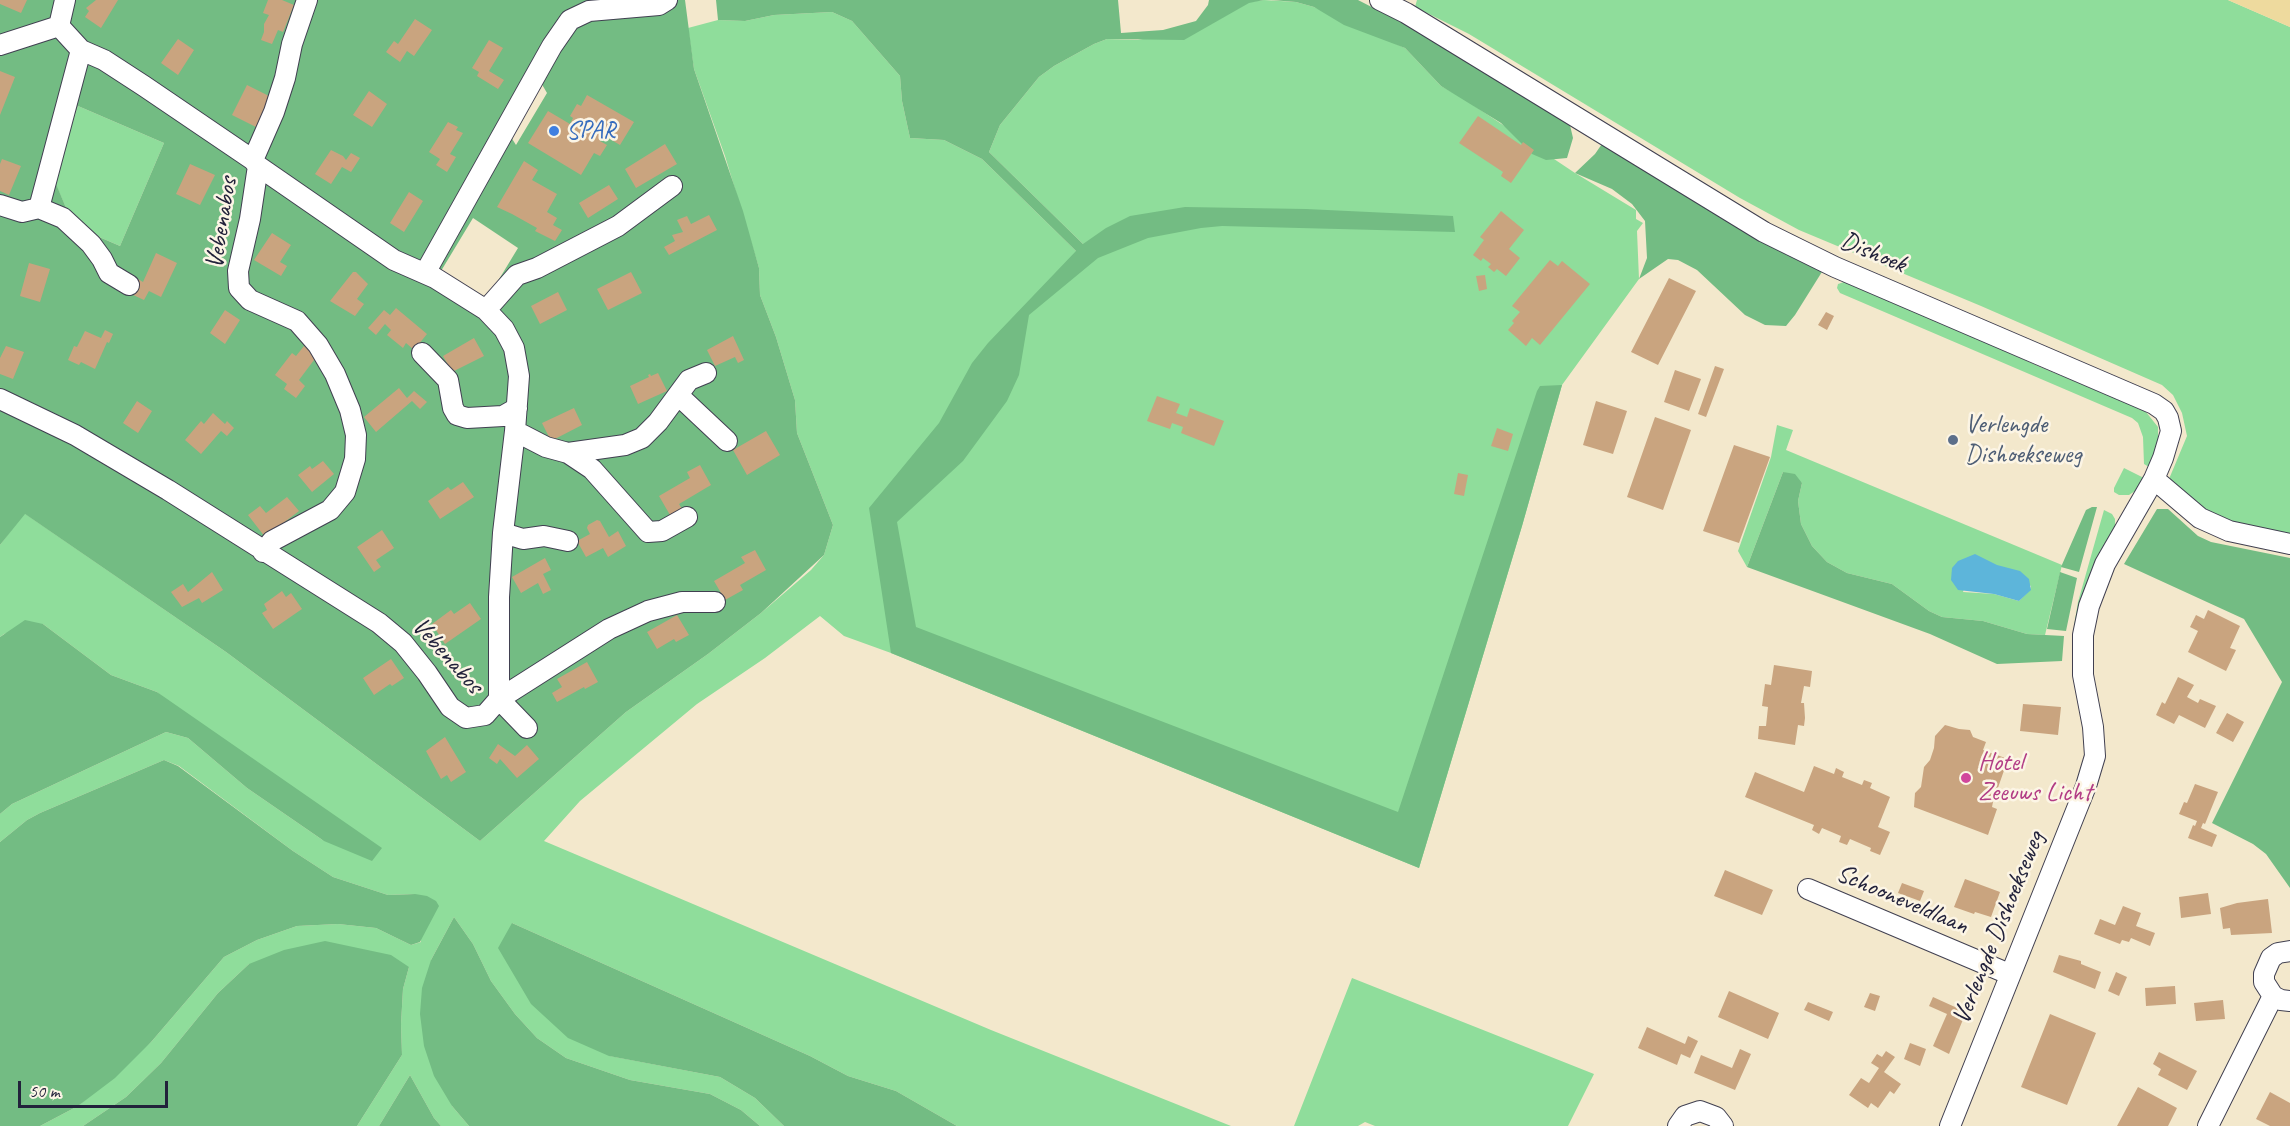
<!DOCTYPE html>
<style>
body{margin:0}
#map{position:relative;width:2290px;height:1126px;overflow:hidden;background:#f3e8cc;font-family:Caveat,sans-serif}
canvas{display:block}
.scale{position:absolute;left:18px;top:1081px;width:150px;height:27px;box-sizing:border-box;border:3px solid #22223b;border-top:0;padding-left:8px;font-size:18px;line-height:21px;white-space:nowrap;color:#22223b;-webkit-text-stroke:4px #fcf5e5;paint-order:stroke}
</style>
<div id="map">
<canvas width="2290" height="1126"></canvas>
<div class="scale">50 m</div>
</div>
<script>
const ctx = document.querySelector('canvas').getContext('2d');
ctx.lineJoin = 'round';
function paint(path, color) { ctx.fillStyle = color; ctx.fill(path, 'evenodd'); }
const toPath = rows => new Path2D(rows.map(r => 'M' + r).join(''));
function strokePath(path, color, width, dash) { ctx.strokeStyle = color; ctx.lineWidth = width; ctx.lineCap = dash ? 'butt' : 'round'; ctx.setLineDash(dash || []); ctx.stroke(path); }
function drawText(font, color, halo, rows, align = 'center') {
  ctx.font = font + ' Caveat,sans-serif'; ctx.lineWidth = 5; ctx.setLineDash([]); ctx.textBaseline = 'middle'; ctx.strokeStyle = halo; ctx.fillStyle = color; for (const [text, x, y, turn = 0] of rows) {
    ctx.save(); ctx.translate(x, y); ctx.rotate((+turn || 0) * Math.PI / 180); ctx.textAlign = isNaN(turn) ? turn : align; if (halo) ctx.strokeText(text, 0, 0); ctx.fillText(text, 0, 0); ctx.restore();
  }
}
paint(toPath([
 [1264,0,1296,2,1314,7,1405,48,1441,86,1461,97,1575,173,1636,210,1636,219,1643,223,1637,231,1639,279,1562,385,1522,526,1419,868,891,653,844,636,820,616,765,658,697,704,580,801,544,841,991,1030,1231,1126,957,1126,896,1091,848,1076,810,1056,512,923,610,1056,720,1077,755,1098,784,1126,760,1126,741,1110,710,1094,630,1080,566,1058,537,1038,515,1014,491,981,473,944,454,917,431,960,452,1106,469,1126,441,1126,434,1118,410,1075,379,1126,357,1126,402,1055,401,1024,403,989,409,967,249,964,218,993,161,1063,126,1097,83,1126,40,1126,78,1106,152,1041,224,957,257,940,297,926,338,924,376,928,411,945,421,942,415,894,388,895,333,877,293,851,179,766,164,760,40,813,27,820,0,842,0,814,12,804,166,732,188,738,247,788,324,841,157,692,111,675,43,624,4,634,0,637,0,545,24,513,226,652,480,841,626,712,708,654,761,613,811,570,824,555,833,525,797,433,795,400,776,337,760,295,759,268,725,156,694,69,688,28,718,20,745,21,774,15,832,12,852,21,900,76,902,101,910,138,944,140,982,159,1076,251,1083,244,989,152,1000,125,1039,77,1054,66,1094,44,1107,39,1138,40,1209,25,1249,2],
 [1417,0,2228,0,2290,27,2290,539,2267,534,2201,511,2169,479,2187,436,2182,413,2173,395,2162,385,1981,306,1799,230,1740,198,1469,34,1415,7],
 [78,106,164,143,120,246,90,233,69,215,54,180],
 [1844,282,1938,320,2038,366,2139,408,2146,412,2158,427,2158,446,2149,467,2144,464,2143,437,2138,423,2132,418,1840,293,1837,288,1838,284],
 [1777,425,1793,430,1786,450,2062,565,2045,635,2027,634,1983,621,1942,617,1929,611,1892,584,1847,573,1827,562,1812,546,1801,524,1798,501,1802,483,1783,472,1747,567,1738,551,1771,457],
 [1975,555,2031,586,2030,590,2019,601,1994,594,1963,592],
 [2124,468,2144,478,2138,489,2129,495,2119,495,2114,492,2114,488],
 [2104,510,2112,514,2115,519,2115,527,2076,627,2074,626,2078,602],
 [1352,978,1594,1074,1568,1126,1375,1126,1365,1122,1358,1126,1294,1126]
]), '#8fdd9b');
paint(toPath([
 [0,0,685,0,694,69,743,211,759,268,760,295,776,337,795,400,797,433,833,525,824,555,761,613,708,654,626,712,480,841,226,652,25,514,0,545],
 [533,69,547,93,516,145,502,123],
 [78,106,164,143,120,246,90,233,69,215,54,179],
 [473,218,518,248,487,299,441,271],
 [716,0,1118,0,1121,33,1163,30,1196,21,1208,5,1209,0,1264,0,1249,3,1184,40,1107,39,1094,44,1054,66,1039,77,1000,125,989,152,1083,244,1106,228,1130,216,1185,207,1306,209,1453,216,1455,232,1222,226,1201,228,1148,238,1098,258,1029,315,1019,375,1007,401,963,461,897,522,916,627,1398,812,1537,391,1540,386,1562,385,1522,526,1419,868,891,653,869,508,939,423,972,363,988,343,1076,251,982,159,944,140,910,138,902,101,900,76,852,21,832,12,774,15,745,21,718,20],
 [1271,0,1358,0,1428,36,1569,121,1573,138,1567,158,1546,160,1532,154,1501,123,1441,86,1405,48,1344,25,1314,7,1296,2],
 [1604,141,1825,267,1795,315,1786,326,1765,325,1745,315,1697,270,1678,260,1668,259,1639,279,1647,258,1645,221,1632,204,1612,189,1575,173,1595,154],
 [1783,472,1795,474,1802,483,1798,501,1801,524,1812,546,1827,562,1847,573,1892,584,1929,611,1942,617,1983,621,2027,634,2064,636,2062,661,1997,664,1930,634,1747,567],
 [2092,507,2097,507,2079,572,2061,567,2086,510],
 [2157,509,2168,509,2198,536,2211,542,2290,558,2290,888,2266,854,2253,844,2212,823,2282,682,2244,619,2124,564],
 [2060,572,2077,578,2066,631,2047,629],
 [25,620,43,624,111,675,157,692,382,848,372,861,324,841,247,788,188,738,166,732,12,804,0,814,0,637],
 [164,760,178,766,293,851,333,877,388,895,415,894,427,896,436,901,439,906,420,942,411,945,376,928,338,924,297,926,257,940,224,957,152,1041,115,1078,78,1106,40,1126,0,1126,0,842,27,820,40,813],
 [454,917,473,944,491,981,515,1014,537,1038,566,1058,630,1080,710,1094,741,1110,760,1126,469,1126,452,1106,434,1076,424,1046,420,1014,422,988,431,960],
 [512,923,810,1056,848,1076,896,1091,957,1126,784,1126,755,1098,720,1077,609,1056,568,1038,531,1004,498,948],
 [325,941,391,955,409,967,403,989,401,1024,402,1055,357,1126,83,1126,126,1097,161,1063,218,993,249,964,284,950],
 [410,1075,434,1118,441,1126,379,1126]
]), '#73bc83');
paint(toPath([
 [2228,0,2290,0,2290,27]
]), '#eeda9e');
paint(toPath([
 [1975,554,1997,565,2020,571,2029,579,2031,590,2019,601,1994,594,1958,590,1951,580,1952,568,1958,561]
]), '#5db5da');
paint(toPath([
 [0,0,27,0,21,13,0,4],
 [96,0,118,0,101,28,85,17,89,11,86,8],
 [268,0,282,0,294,5,283,32,278,30,272,44,261,40,264,32,264,24,269,15,263,13],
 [415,19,432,30,414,56,407,51,400,62,386,52,394,41,398,44],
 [178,39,194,50,178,75,161,63],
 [489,40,503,48,489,71,504,80,498,89,477,76,479,72,472,68],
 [0,71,15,77,0,115],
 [247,85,271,97,256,127,232,115],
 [369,91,387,104,372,127,353,115],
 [587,95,634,122,620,145,603,135,600,141,607,145,600,156,594,153,581,175,528,143,548,111,570,124,573,118,570,116,577,104,581,106],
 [1478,116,1521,145,1523,142,1534,150,1511,183,1501,176,1503,172,1459,143],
 [448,122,458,127,456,130,463,133,450,154,456,157,447,172,436,165,440,159,429,152],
 [665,144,677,164,636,188,625,169],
 [331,150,343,156,346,160,351,153,360,158,351,172,342,167,331,184,315,174],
 [2,159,21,166,9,195,0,191,0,164],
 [524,161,538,170,532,180,557,194,547,212,557,218,553,225,562,230,555,241,535,231,537,228,512,214,497,207],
 [190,164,215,175,200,205,176,194],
 [609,185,618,199,588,218,579,203],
 [409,192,423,201,404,232,390,223],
 [1501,211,1524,230,1509,249,1520,258,1506,276,1497,269,1494,272,1488,267,1491,264,1483,258,1481,261,1473,255,1484,240,1480,237],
 [709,215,717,230,669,255,664,247,675,241,672,235,683,232,677,220,687,216,691,224],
 [272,233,291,245,280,262,287,266,281,276,254,260],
 [156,253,177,263,161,297,149,291,144,300,131,294,138,279,143,282],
 [1550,260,1558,266,1562,261,1590,284,1540,345,1532,338,1526,346,1508,330,1514,323,1512,321,1520,312,1512,306],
 [29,263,50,269,40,302,20,296],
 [353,272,356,272,368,284,357,299,364,304,355,316,330,301],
 [631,272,642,293,608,310,597,289],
 [1485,275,1487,289,1479,291,1476,276],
 [1669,278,1696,291,1658,365,1631,352],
 [558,292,567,310,540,324,531,306],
 [396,308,427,334,414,350,406,343,403,348,387,335,391,330,385,324,376,335,368,328,384,310,390,315],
 [225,310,240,320,225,344,210,333],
 [1826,312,1834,316,1827,330,1818,325],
 [105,330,113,334,109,343,107,342,95,369,81,362,79,365,68,360,74,346,77,347,85,331,101,338],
 [733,336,744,360,738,363,735,357,715,366,707,350],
 [474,338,484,356,452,372,443,356],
 [6,346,24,352,13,379,0,374,0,358],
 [304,346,317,356,299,380,305,386,296,398,284,389,287,384,275,375,292,353,296,356],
 [1715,366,1724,369,1706,417,1698,414],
 [1675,370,1701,379,1689,411,1664,402],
 [658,373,667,391,638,404,630,386,649,377,648,375,650,374,651,376],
 [399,388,407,398,414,391,427,402,420,409,412,401,376,432,364,417],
 [1157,396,1180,404,1176,413,1187,417,1190,408,1224,421,1214,446,1181,433,1183,427,1172,423,1170,429,1147,421],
 [137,401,152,411,138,433,123,423],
 [1596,401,1627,411,1613,454,1583,445],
 [574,408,582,425,551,441,542,423],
 [213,413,225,424,227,421,234,428,227,436,221,431,201,454,185,440,201,421,204,424],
 [1655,417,1691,430,1663,510,1627,497],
 [1497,428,1513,434,1508,451,1491,446],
 [766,431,780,455,747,475,733,450],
 [1734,445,1770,457,1739,543,1703,531],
 [323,461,334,474,312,492,298,475,310,466,312,469],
 [700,465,711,485,679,504,682,509,670,515,659,496,690,478,687,472],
 [1458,473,1468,475,1464,496,1454,494],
 [463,482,474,497,440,519,428,501,448,487,451,490],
 [287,497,299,511,265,537,248,515,260,506,266,513],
 [597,520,600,521,609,537,618,531,626,546,608,557,603,548,586,557,577,541,590,534,587,528,588,525],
 [382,530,394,548,376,560,381,567,374,572,357,547],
 [755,550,766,570,740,585,743,590,725,600,714,581,745,563,741,557],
 [545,558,551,570,543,574,551,590,543,594,538,583,521,593,512,577],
 [212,572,223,590,202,603,199,598,182,607,171,592,183,584,188,592],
 [282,591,286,597,291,593,302,609,273,629,262,613,267,610,264,604],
 [470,603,481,619,445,644,432,624,451,610,454,614],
 [2208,610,2240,626,2230,648,2236,650,2226,671,2188,652,2198,631,2190,627,2196,615,2204,619],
 [677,615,689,635,676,642,674,639,657,649,647,632],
 [391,659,404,678,392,686,390,684,374,695,363,678],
 [587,662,598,682,585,689,584,687,557,702,552,693,562,687,557,679],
 [1774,665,1812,671,1810,687,1804,686,1801,703,1804,703,1805,718,1804,726,1798,725,1795,745,1758,739,1759,726,1766,726,1768,707,1762,706,1765,684,1771,685],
 [2178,677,2194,685,2187,697,2198,703,2200,699,2216,706,2205,728,2179,715,2174,724,2156,715,2162,702,2165,704],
 [2023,704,2061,707,2058,735,2020,731],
 [2227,713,2244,722,2233,742,2216,733],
 [1945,725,1959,729,1970,730,1973,737,1986,742,1983,750,2008,759,1993,802,1992,807,1997,809,1988,835,1914,807,1915,793,1921,787,1924,767,1930,760,1934,748,1935,736],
 [445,737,466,772,451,782,447,775,441,779,426,751],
 [498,744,515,756,527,745,539,759,517,778,500,759,497,764,489,758],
 [1814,766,1834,774,1836,768,1844,772,1842,777,1862,785,1864,780,1872,783,1870,788,1890,797,1878,827,1890,832,1880,855,1870,851,1871,848,1850,839,1847,845,1839,842,1841,836,1822,828,1819,834,1812,830,1814,825,1745,797,1755,772,1804,792],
 [2195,784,2218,792,2205,824,2203,823,2201,828,2217,835,2212,847,2188,838,2193,825,2195,826,2197,821,2179,814,2184,802,2187,803],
 [1725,870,1773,890,1762,915,1714,896],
 [1965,879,2000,892,1991,917,1975,912,1974,914,1954,907],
 [1902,883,1924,891,1920,901,1898,893],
 [2208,893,2211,914,2181,918,2179,897],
 [2268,899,2272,933,2231,935,2230,928,2223,929,2220,908,2237,903],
 [2123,906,2141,913,2136,926,2155,933,2150,946,2131,938,2129,942,2122,940,2120,944,2094,934,2100,919,2115,925],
 [2059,955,2081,961,2081,964,2101,972,2095,989,2053,972],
 [2116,972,2127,977,2119,996,2108,991],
 [2175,986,2176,1004,2146,1006,2145,988],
 [1729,991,1779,1013,1768,1039,1718,1017],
 [1870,993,1880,996,1875,1011,1864,1007],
 [1933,997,1966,1012,1949,1054,1933,1046,1947,1014,1929,1006],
 [2223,1000,2225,1019,2196,1021,2194,1003],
 [1808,1002,1833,1012,1829,1021,1804,1010],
 [2050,1014,2096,1033,2067,1105,2021,1087],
 [1647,1027,1685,1044,1688,1036,1698,1041,1690,1058,1681,1054,1677,1065,1638,1048],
 [1910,1043,1926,1049,1920,1066,1904,1059],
 [1740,1049,1751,1054,1735,1090,1694,1073,1701,1055,1732,1068],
 [1886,1051,1895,1057,1884,1072,1901,1084,1894,1094,1890,1091,1878,1108,1871,1103,1868,1108,1849,1095,1861,1078,1869,1083,1879,1068,1871,1063,1877,1054,1882,1057],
 [2159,1052,2197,1071,2187,1090,2158,1075,2161,1069,2153,1064],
 [2138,1087,2177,1108,2168,1126,2117,1126],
 [2270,1092,2290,1103,2290,1126,2270,1126,2256,1119]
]), '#c9a47f');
const minor = toPath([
 [1380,0,1406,13,1764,232,1835,267,2154,404,2164,411,2168,418,2171,431,2163,458,2154,479,2105,564,2089,606,2083,635,2083,675,2093,727,2095,756,2086,786,1950,1126],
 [59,26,65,0],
 [0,45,59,26,81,50,104,60,144,86,253,160,258,166,394,260,435,278,486,310,504,329,514,348,519,376,515,431,503,533,499,597,499,699,527,728],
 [253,160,274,112,285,78,292,44,307,0],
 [258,166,250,219,238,271,239,288,250,300,297,321,318,345,335,374,350,410,356,435,355,459,345,492,330,510,272,541,263,552],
 [0,205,22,212,39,208,63,218,91,244,102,259,109,273,129,285],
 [39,208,81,50],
 [425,273,552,46,570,20,589,11,659,5,667,0],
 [486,310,517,275,537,268,618,226,672,186],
 [422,353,448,380,453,408,457,415,467,418,503,416,517,408],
 [678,395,727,441],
 [0,399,75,435,168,490,379,623,403,643,427,673,450,707,466,718,485,715,499,699,609,629,648,611,682,602,715,602],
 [515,431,546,447,568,453,625,445,642,438,658,422,689,380,706,373],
 [568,453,592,469,648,532,662,531,687,517],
 [2154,479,2200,518,2229,531,2290,544],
 [503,533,523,539,544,536,568,541],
 [1808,889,2009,974],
 [2290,951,2278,953,2271,958,2264,974,2264,982,2273,996,2281,1000,2290,1001],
 [1678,1126,1685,1116,1700,1111,1716,1117,1723,1126],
 [2208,1126,2273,996]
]);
strokePath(minor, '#414051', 22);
strokePath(minor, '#fff', 20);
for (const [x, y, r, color] of [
 [554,131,6,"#3f7fe0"],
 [1953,440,6,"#5c6f8a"],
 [1966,778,6,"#d1479c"]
]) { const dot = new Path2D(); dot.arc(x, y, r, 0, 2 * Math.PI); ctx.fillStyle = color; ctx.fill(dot); strokePath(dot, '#fcf5e5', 2); }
drawText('26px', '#366cbe', '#fcf5e5', [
 ["SPAR",566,131]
], 'left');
drawText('26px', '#22223b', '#fcf5e5', [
 ["Vebenabos",222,223,-81],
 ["Dishoek",1873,253,23],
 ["Vebenabos",447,656,48],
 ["Schooneveldlaan",1902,900,23],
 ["Verlengde Dishoekseweg",1999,928,-68]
]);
drawText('26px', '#4e5e75', '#fcf5e5', [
 ["Verlengde",1965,425],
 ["Dishoekseweg",1965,455]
], 'left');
drawText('26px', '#b23c85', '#fcf5e5', [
 ["Hotel",1978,763],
 ["Zeeuws Licht",1978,793]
], 'left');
</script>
